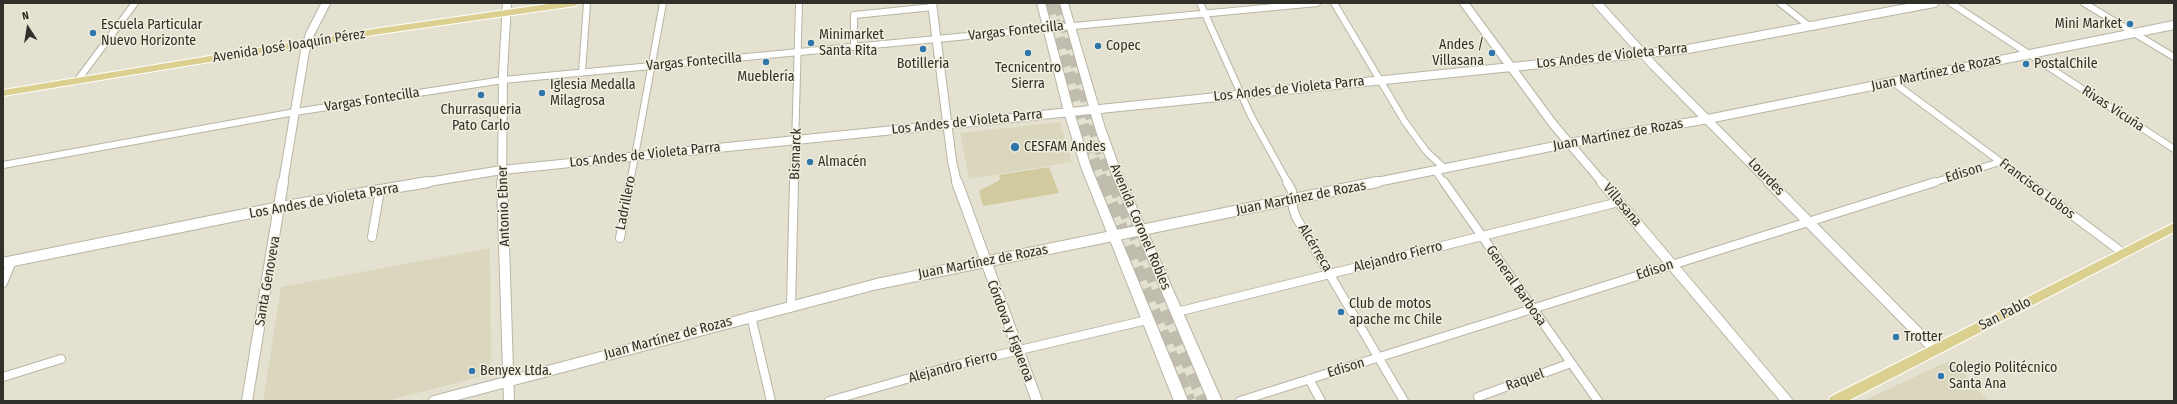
<!DOCTYPE html>
<meta charset="utf-8">
<style>
body{margin:0}
#map{position:relative;width:2177px;height:404px;overflow:hidden;background:#e4e1d1;font-family:"Fira Sans Condensed",sans-serif}
canvas{display:block}
.frame{position:absolute;inset:0;border:4px solid #302f29;pointer-events:none}
.north{position:absolute;left:8px;top:8px;width:40px;height:40px;-webkit-text-stroke:3px #f1eede;paint-order:stroke;rotate:348deg;font-size:11px;font-weight:700;line-height:16px;text-align:center;color:#302f29}
.north::after{content:'';display:block;margin:auto;width:14px;height:18px;background:#302f29;clip-path:polygon(50% 0,100% 100%,50% 72%,0 100%)}
</style>
<div id="map">
<canvas width="2177" height="404"></canvas>
<div class="frame"></div>
<div class="north">N</div>
</div>
<script>
const ctx = document.querySelector('canvas').getContext('2d');
ctx.lineJoin = 'round';
function paint(path, color) { ctx.fillStyle = color; ctx.fill(path, 'evenodd'); }
const toPath = rows => new Path2D(rows.map(r => 'M' + r).join(''));
function strokePath(path, color, width, dash) { ctx.strokeStyle = color; ctx.lineWidth = width; ctx.lineCap = dash ? 'butt' : 'round'; ctx.setLineDash(dash || []); ctx.stroke(path); }
function drawText(font, color, halo, rows, align = 'center') {
  ctx.font = font + ' "Fira Sans Condensed",sans-serif'; ctx.lineWidth = 3; ctx.setLineDash([]); ctx.textBaseline = 'middle'; ctx.strokeStyle = halo; ctx.fillStyle = color; for (const [text, x, y, turn = 0] of rows) {
    ctx.save(); ctx.translate(x, y); ctx.rotate((+turn || 0) * Math.PI / 180); ctx.textAlign = isNaN(turn) ? turn : align; if (halo) ctx.strokeText(text, 0, 0); ctx.fillText(text, 0, 0); ctx.restore();
  }
}
paint(toPath([
 [1060,122,1072,162,969,179,960,133],
 [490,248,491,374,387,401,263,401,281,287],
 [1951,360,1989,401,1863,401,1897,385]
]), '#dbd7bf');
paint(toPath([
 [1049,167,1059,193,983,206,979,191,1000,180,999,175]
]), '#d2cb9f');
strokePath(toPath([
 [1049,3,1091,153,1103,183],
 [1059,3,1101,152,1114,183]
]), '#c0bdaf', 12, [12, 6]);
strokePath(toPath([
 [1102,182,1188,401],
 [1114,182,1205,401]
]), '#c0bdaf', 15, [15, 8]);
const minorFar1 = toPath([
 [1200,3,1251,116,1288,183],
 [1334,3,1405,122,1426,151,1445,169],
 [1780,3,1809,26],
 [1951,3,2174,149],
 [2084,3,2174,57],
 [854,47,854,15,933,7],
 [582,72,587,3],
 [77,81,135,3],
 [1893,82,2029,183],
 [3,165,295,112,503,80,1317,3],
 [1435,170,1444,183],
 [630,183,663,3],
 [794,183,799,3],
 [1932,183,2000,162]
]);
const minor = toPath([
 [1287,182,1292,191,1293,208,1296,217,1404,401],
 [1444,182,1598,401],
 [2028,182,2123,253],
 [372,237,380,190],
 [620,238,630,182],
 [3,283,12,261],
 [791,305,794,182],
 [1177,312,1619,202],
 [751,316,771,401],
 [3,377,61,359],
 [1309,379,1321,401],
 [1478,397,1571,363],
 [829,401,952,366,1147,320],
 [1240,401,1935,182]
]);
const tertiaryFar1 = toPath([
 [932,3,952,161,957,183],
 [1464,3,1553,124,1603,183],
 [1597,3,1654,66,1770,183],
 [283,183,305,51,310,34,326,3],
 [422,183,502,170,1688,49,1934,3],
 [502,183,503,73,507,3],
 [1372,183,1570,143,1708,119,2174,25]
]);
const tertiary = toPath([
 [502,182,509,401],
 [957,182,1037,401],
 [1602,182,1787,401],
 [1769,182,1935,350],
 [3,263,280,207,428,182],
 [247,401,283,182],
 [434,401,877,284,1377,182]
]);
const secondary = toPath([
 [1037,3,1045,3,1074,112,1091,167,1188,401,1174,401,1081,167,1064,112,1037,3],
 [1060,3,1068,3,1105,128,1121,172,1222,401,1208,401,1111,172,1095,128,1060,3]
]);
const primary = toPath([
 [555,3,580,3,575,6,380,34,3,96,3,90,380,28,555,3],
 [2174,223,2174,232,1848,401,1828,401,1830,397,2174,223]
]);
strokePath(minorFar1, '#b8b5a5', 8);
strokePath(minor, '#b8b5a5', 10);
strokePath(tertiaryFar1, '#b8b5a5', 10);
strokePath(tertiary, '#b8b5a5', 12);
strokePath(secondary, '#b8b5a5', 2);
strokePath(primary, '#fff', 2);
strokePath(minorFar1, '#fff', 6);
strokePath(minor, '#fff', 8);
strokePath(tertiaryFar1, '#fff', 8);
strokePath(tertiary, '#fff', 10);
paint(secondary, '#fff');
paint(primary, '#dbd08f');
for (const [x, y, r, color] of [
 [2130,24,4,"#3076ab"],
 [93,33,4,"#3076ab"],
 [811,43,4,"#3076ab"],
 [1098,46,4,"#3076ab"],
 [923,49,4,"#3076ab"],
 [1028,53,4,"#3076ab"],
 [1492,53,4,"#3076ab"],
 [766,62,4,"#3076ab"],
 [2026,64,4,"#3076ab"],
 [542,93,4,"#3076ab"],
 [481,95,4,"#3076ab"],
 [1015,147,5,"#3076ab"],
 [810,162,4,"#3076ab"],
 [1341,312,4,"#3076ab"],
 [1896,337,4,"#3076ab"],
 [472,371,4,"#3076ab"],
 [1941,376,4,"#3076ab"]
]) { const dot = new Path2D(); dot.arc(x, y, r, 0, 2 * Math.PI); ctx.fillStyle = color; ctx.fill(dot); strokePath(dot, '#f1eede', 1.5); }
drawText('14px', '#302f29', '#f1eede', [
 ["Mini Market",2122,24,"right"],
 ["Escuela Particular",101,25],
 ["Nuevo Horizonte",101,41],
 ["Minimarket",819,35],
 ["Santa Rita",819,51],
 ["Andes /",1484,45,"right"],
 ["Villasana",1484,61,"right"],
 ["Copec",1106,46],
 ["Botilleria",923,64,"center"],
 ["PostalChile",2034,64],
 ["Tecnicentro",1028,68,"center"],
 ["Sierra",1028,84,"center"],
 ["Mueblería",766,77,"center"],
 ["Iglesia Medalla",550,85],
 ["Milagrosa",550,101],
 ["Churrasqueria",481,110,"center"],
 ["Pato Carlo",481,126,"center"],
 ["CESFAM Andes",1024,147],
 ["Almacén",818,162],
 ["Club de motos",1349,304],
 ["apache mc Chile",1349,320],
 ["Trotter",1904,337],
 ["Colegio Politécnico",1949,368],
 ["Santa Ana",1949,384],
 ["Benyex Ltda.",480,371]
], 'left');
drawText('14px', '#302f29', '#f1eede', [
 ["Vargas Fontecilla",1016,31,-6],
 ["Avenida José Joaquín Pérez",289,46,-9],
 ["Los Andes de Violeta Parra",1612,56,-6],
 ["Vargas Fontecilla",694,62,-5],
 ["Juan Martínez de Rozas",1936,73,-12],
 ["Los Andes de Violeta Parra",1289,89,-6],
 ["Vargas Fontecilla",372,100,-9],
 ["Rivas Vicuña",2113,109,33],
 ["Los Andes de Violeta Parra",967,122,-6],
 ["Juan Martínez de Rozas",1618,135,-10],
 ["Bismarck",796,154,-88],
 ["Los Andes de Violeta Parra",645,155,-6],
 ["Edison",1964,173,-17],
 ["Lourdes",1766,177,46],
 ["Francisco Lobos",2037,189,37],
 ["Juan Martínez de Rozas",1301,198,-11],
 ["Los Andes de Violeta Parra",324,201,-10],
 ["Ladrillero",626,203,-79],
 ["Villasana",1622,205,50],
 ["Antonio Ebner",504,206,-92],
 ["Avenida Coronel Robles",1140,227,67],
 ["Alcérreca",1315,248,59],
 ["Alejandro Fierro",1398,257,-14],
 ["Juan Martínez de Rozas",983,262,-11],
 ["Edison",1655,270,-18],
 ["Santa Genoveva",268,281,-80],
 ["General Barbosa",1516,286,55],
 ["San Pablo",2005,314,-27],
 ["Córdova y Figueroa",1010,331,69],
 ["Juan Martínez de Rozas",668,338,-15],
 ["Alejandro Fierro",953,367,-15],
 ["Edison",1346,368,-17],
 ["Raquel",1525,380,-20]
]);
</script>
